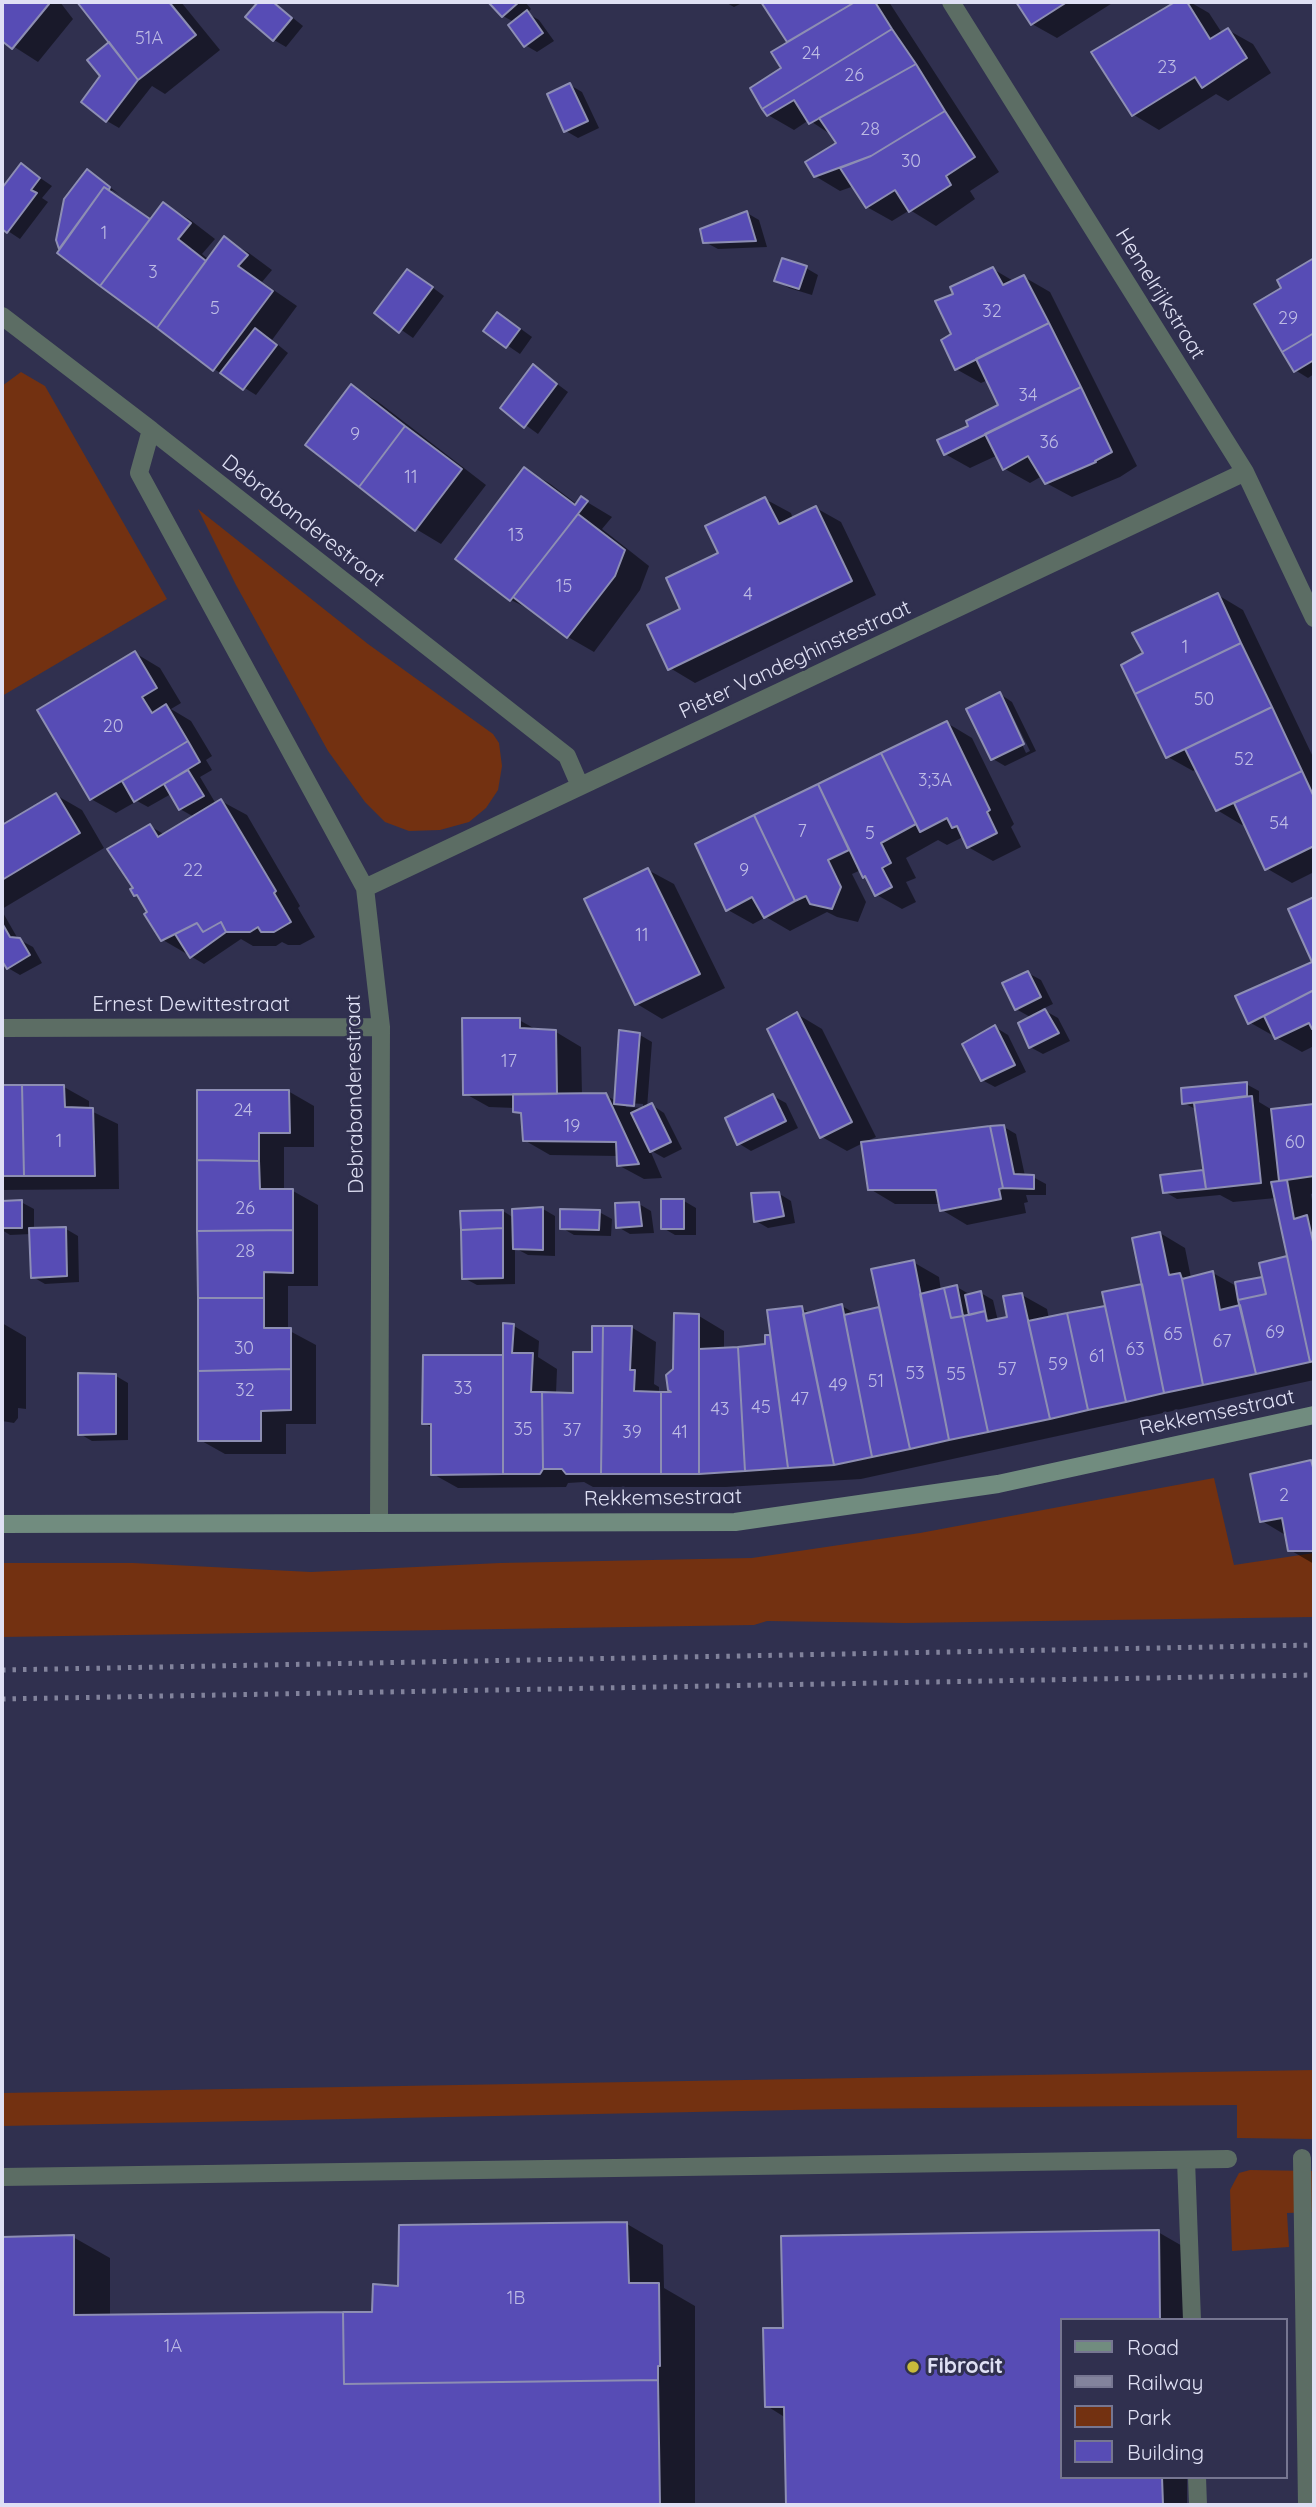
<!DOCTYPE html>
<style>
body{margin:0}
#map{position:relative;width:1316px;height:2507px;overflow:hidden;background:#30304f;font-family:Quicksand,sans-serif}
canvas{display:block}
.frame{position:absolute;inset:0;border:4px solid #dfe0f4;pointer-events:none}
.legend{position:absolute;left:1060px;top:2318px;width:228px;height:161px;box-sizing:border-box;background:#30304f;border:2px solid #767691;margin:0;padding:9px 12px;list-style:none;font-size:21px;color:#dfe0f4}
.legend li{display:flex;align-items:center;gap:14px;height:35px}
.legend b{width:35px;border:2px solid #767691}
</style>
<div id="map">
<canvas width="1316" height="2507"></canvas>
<div class="frame"></div>
<ul class="legend">
<li><b style="height:9px;background:#718c7f"></b>Road</li>
<li><b style="height:9px;background:#82839c"></b>Railway</li>
<li><b style="height:19px;background:#733111"></b>Park</li>
<li><b style="height:19px;background:#574cb5"></b>Building</li>
</ul>
</div>
<script>
const ctx = document.querySelector('canvas').getContext('2d');
ctx.lineJoin = 'round';
function paint(path, color) { ctx.fillStyle = color; ctx.fill(path, 'evenodd'); }
const toPath = rows => new Path2D(rows.map(r => 'M' + r).join(''));
function strokePath(path, color, width, dash) { ctx.strokeStyle = color; ctx.lineWidth = width; ctx.lineCap = dash ? 'butt' : 'round'; ctx.setLineDash(dash || []); ctx.stroke(path); }
function drawText(font, color, halo, rows, align = 'center') {
  ctx.font = font + ' Quicksand,sans-serif'; ctx.lineWidth = 6; ctx.setLineDash([]); ctx.textBaseline = 'middle'; ctx.strokeStyle = halo; ctx.fillStyle = color; for (const [text, x, y, turn = 0] of rows) {
    ctx.save(); ctx.translate(x, y); ctx.rotate((+turn || 0) * Math.PI / 180); ctx.textAlign = isNaN(turn) ? turn : align; if (halo) ctx.strokeText(text, 0, 0); ctx.fillText(text, 0, 0); ctx.restore();
  }
}
paint(toPath([
 [21,372,45,386,167,599,2,696,2,386],
 [198,509,368,644,493,734,499,743,502,766,498,790,486,808,469,822,440,830,409,831,385,822,365,802,328,751,236,585],
 [1214,1478,1234,1565,1314,1553,1314,1617,905,1623,767,1621,754,1625,2,1637,2,1563,133,1563,311,1572,500,1563,752,1558,920,1533],
 [1314,2070,1314,2139,1237,2138,1237,2105,842,2109,2,2126,2,2093],
 [1250,2170,1314,2171,1314,2212,1287,2213,1289,2247,1232,2251,1230,2190,1239,2173]
]), '#733111');
paint(toPath([
 [2,2,60,2,73,19,38,62,2,39],
 [79,2,181,2,220,50,165,94,152,86,119,128,107,121,102,76,111,42],
 [260,2,273,2,303,26,286,47,274,40,248,17],
 [491,2,525,2,531,9,527,13,539,20,554,41,537,52,525,45,514,22,503,16],
 [725,2,744,2,734,7],
 [763,2,889,2,999,172,970,191,975,199,936,226,910,210,892,221,867,207,854,186,840,191,815,176,838,143,833,136,809,120,794,130,768,115,790,43],
 [1018,2,1114,2,1057,38,1032,24],
 [1178,2,1190,2,1209,13,1222,33,1228,30,1253,44,1271,73,1228,101,1216,94,1159,130,1134,115,1094,52],
 [570,85,582,92,599,128,578,138,566,131],
 [21,165,52,186,42,198,48,202,20,239,2,227,2,190],
 [88,171,119,194,112,190,110,193,152,220,164,204,189,219,215,239,202,254,209,260,224,239,249,253,272,270,262,282,297,306,272,340,288,353,256,395,214,369,60,253,61,248,58,240],
 [747,213,759,220,767,247,718,249,705,242],
 [1314,260,1314,374,1308,378,1295,370,1284,289,1279,281],
 [806,268,818,275,812,295,789,288,776,280],
 [993,269,1015,282,1024,277,1050,292,1137,466,1120,477,1072,497,1046,483,1042,476,1030,483,1005,469,998,455,970,468,945,454,971,426,1001,406,988,380,981,383,956,369,953,335,956,294],
 [420,278,444,296,413,338,376,312],
 [510,321,532,337,520,354,486,331],
 [533,366,568,392,538,434,502,408],
 [352,386,377,401,486,485,441,544,416,529],
 [524,469,549,483,578,505,582,499,612,517,602,529,649,566,640,590,594,652,568,637,537,613,511,600],
 [765,499,791,513,793,519,816,508,841,522,876,595,695,683,670,668,720,554],
 [1218,595,1243,610,1314,759,1314,872,1292,883,1266,868,1246,823,1242,825,1217,810,1197,769,1193,771,1168,757,1145,654],
 [135,653,160,668,181,703,171,709,191,721,212,756,206,760,212,770,200,777,216,804,221,801,247,815,300,906,298,908,315,937,300,945,288,945,282,942,276,946,253,946,241,939,204,964,163,940,150,912,141,898,136,895,150,826,165,835,194,817,180,809,171,794,148,807,137,801,116,813,91,799],
 [1000,694,1012,702,1036,751,1005,766,993,759],
 [1003,703,1006,703,1030,751,1026,753],
 [947,723,972,738,1014,824,1011,827,1021,847,993,861,968,847,963,837,947,845,938,840,906,858,916,878,906,882,916,902,902,909,877,895,861,870,852,874,866,902,858,922,837,917,827,912,790,931,766,917,753,924,728,910,697,844],
 [56,795,82,810,104,848,2,909,2,827],
 [648,870,674,884,725,988,662,1019,637,1004],
 [1314,899,1314,1046,1302,1052,1249,1022,1237,997,1314,963,1290,910],
 [2,911,18,939,33,947,42,963,20,975,8,968,2,957],
 [1028,973,1041,980,1053,1004,1042,1009,1058,1018,1070,1041,1043,1054,1030,1047,1032,1018,1016,1009],
 [797,1014,822,1029,876,1137,865,1142,1004,1127,1016,1134,1025,1176,1033,1177,1046,1184,1046,1195,1026,1195,1028,1202,1024,1203,1026,1213,967,1225,942,1210,940,1204,895,1204,870,1189,863,1143,847,1151,822,1137],
 [519,1020,539,1031,556,1032,581,1047,582,1095,605,1095,616,1101,640,1035,652,1042,647,1108,652,1105,664,1113,682,1149,664,1158,650,1150,662,1178,644,1179,618,1165,618,1156,550,1155,524,1140,523,1116,515,1111,515,1108,489,1107,464,1093],
 [626,1103,643,1104,643,1108,626,1107],
 [995,1027,1008,1035,1026,1072,995,1087,982,1080],
 [1246,1084,1259,1091,1259,1102,1274,1111,1314,1105,1314,1193,1311,1194,1314,1211,1314,1380,861,1479,726,1487,593,1487,584,1482,568,1483,566,1487,458,1488,433,1474,432,1428,424,1423,505,1357,514,1326,539,1341,538,1357,557,1369,556,1394,575,1395,593,1354,631,1327,656,1342,654,1384,659,1387,659,1394,676,1394,675,1370,699,1316,724,1331,724,1349,767,1345,767,1336,772,1336,801,1308,811,1314,842,1306,856,1314,881,1308,913,1262,939,1277,941,1291,957,1287,969,1294,981,1293,993,1300,998,1321,1009,1318,1022,1295,1047,1309,1049,1319,1107,1307,1144,1286,1160,1233,1185,1248,1191,1278,1213,1273,1238,1287,1262,1279,1265,1280,1261,1265,1289,1257,1276,1198,1233,1202,1220,1195,1177,1199,1165,1192,1162,1176,1205,1172,1197,1110,1184,1103],
 [2,1086,64,1087,89,1101,89,1110,118,1124,119,1189,2,1190],
 [198,1091,288,1091,314,1106,314,1147,284,1147,284,1191,293,1191,318,1205,318,1286,288,1286,288,1330,316,1345,316,1424,286,1424,286,1454,225,1454,200,1440],
 [773,1096,786,1103,798,1128,751,1151,738,1143],
 [778,1193,791,1201,795,1223,768,1228,756,1221],
 [684,1201,696,1208,696,1235,675,1235,663,1228],
 [21,1202,34,1209,34,1230,66,1229,78,1236,79,1282,45,1284,33,1277,31,1234,10,1235,2,1230,2,1203],
 [639,1204,651,1211,654,1233,630,1234,618,1227],
 [543,1209,555,1216,555,1256,528,1255,515,1248,515,1284,477,1285,464,1278,503,1211,514,1218],
 [599,1212,612,1219,611,1236,574,1235,562,1228],
 [2,1323,26,1337,26,1409,18,1408,18,1418,14,1423,2,1421],
 [116,1376,128,1383,128,1440,92,1441,80,1434],
 [1314,1460,1314,1564,1290,1550,1287,1536,1262,1521,1252,1475],
 [627,2224,663,2245,664,2288,695,2306,695,2505,2,2505,2,2238,73,2237,110,2258,110,2316,374,2314,400,2288],
 [1158,2232,1184,2247,1185,2320,1062,2320,1062,2477,1187,2477,1187,2505,788,2505,786,2418,767,2406,785,2329]
]), '#0007');
const building = toPath([
 [2,2,47,2,49,4,12,49,2,41,2,2],
 [77,2,169,2,196,35,138,80,77,2],
 [258,2,273,2,292,18,273,41,245,17,258,2],
 [488,2,519,2,502,17,488,2],
 [761,2,855,2,787,42,761,2],
 [855,2,875,2,892,29,762,109,750,88,781,68,771,52,855,2],
 [1016,2,1067,2,1031,25,1016,2],
 [1175,2,1187,2,1210,39,1228,28,1247,58,1202,88,1195,77,1132,116,1091,52,1175,2],
 [527,10,543,33,524,47,508,25,527,10],
 [892,29,916,64,809,124,794,100,767,116,762,109,892,29],
 [109,42,138,80,106,122,81,102,100,76,87,60,109,42],
 [916,64,945,111,871,156,814,177,805,162,836,143,819,118,916,64],
 [570,83,588,121,564,132,547,94,570,83],
 [945,111,975,157,946,176,951,185,909,212,895,190,866,208,840,168,871,156,945,111],
 [21,163,40,178,31,190,37,193,7,233,2,229,2,188,21,163],
 [87,169,110,187,109,190,104,187,59,249,56,240,64,199,87,169],
 [104,187,150,219,100,286,57,253,104,187],
 [163,202,191,223,178,239,206,261,157,328,100,286,163,202],
 [747,211,756,241,703,243,700,229,747,211],
 [224,236,248,255,238,266,273,291,213,371,157,328,224,236],
 [782,258,807,266,799,289,774,281,782,258],
 [1314,258,1314,333,1282,352,1254,304,1281,288,1277,280,1314,258],
 [993,267,1003,285,1024,275,1049,323,955,370,941,340,951,334,935,301,953,294,950,287,993,267],
 [407,269,433,287,399,333,374,313,407,269],
 [497,312,520,329,506,348,483,331,497,312],
 [1049,323,1081,387,944,455,937,440,968,426,966,421,998,405,976,359,1049,323],
 [255,328,277,345,243,390,220,373,255,328],
 [1314,333,1314,360,1294,372,1282,352,1314,333],
 [533,364,557,384,524,428,500,408,533,364],
 [351,384,405,426,359,487,305,445,351,384],
 [1081,387,1112,452,1095,461,1096,462,1045,484,1028,456,1003,470,985,434,1081,387],
 [405,426,462,469,415,531,359,487,405,426],
 [524,467,575,505,581,496,588,501,510,601,455,559,524,467],
 [765,497,779,524,816,506,852,581,668,670,647,625,680,609,666,578,718,553,705,526,765,497],
 [578,514,625,550,615,576,567,638,513,597,578,514],
 [1218,593,1241,643,1135,694,1121,665,1143,653,1132,633,1218,593],
 [1241,643,1272,707,1166,758,1135,694,1241,643],
 [135,651,157,688,142,697,152,713,166,704,188,741,90,800,37,710,135,651],
 [1000,692,1024,744,991,760,966,709,1000,692],
 [1272,707,1302,771,1216,811,1185,749,1272,707],
 [947,721,990,810,987,812,997,833,967,848,957,826,952,828,947,818,920,832,881,753,947,721],
 [188,741,200,762,134,802,122,781,188,741],
 [881,753,916,824,881,843,891,863,882,868,892,887,875,896,865,876,863,878,818,784,881,753],
 [188,770,204,796,179,810,164,784,188,770],
 [1302,771,1314,797,1314,846,1265,870,1234,803,1302,771],
 [818,784,849,850,828,860,841,887,832,909,810,904,806,896,795,901,754,815,818,784],
 [56,793,80,833,2,880,2,825,56,793],
 [221,799,276,891,274,893,291,922,274,932,261,932,258,927,250,932,226,932,221,922,203,932,197,923,161,941,144,914,147,912,137,895,134,896,130,889,133,888,107,849,150,824,158,837,221,799],
 [754,815,795,901,764,918,752,897,726,911,695,844,754,815],
 [648,868,700,974,635,1005,584,899,648,868],
 [1314,897,1314,990,1248,1024,1235,996,1312,962,1288,909,1314,897],
 [221,922,226,932,190,958,175,934,197,923,203,932,221,922],
 [2,923,10,937,20,938,30,955,7,969,2,961,2,923],
 [1028,971,1041,997,1015,1010,1002,983,1028,971],
 [1314,990,1314,1028,1312,1029,1309,1023,1275,1039,1264,1016,1314,990],
 [1045,1009,1059,1033,1029,1048,1018,1023,1045,1009],
 [797,1012,852,1122,820,1138,767,1029,797,1012],
 [462,1018,520,1018,520,1028,556,1030,557,1094,463,1095,462,1018],
 [995,1025,1015,1065,981,1081,962,1044,995,1025],
 [619,1030,640,1033,634,1106,614,1104,619,1030],
 [1247,1082,1247,1096,1182,1104,1181,1088,1247,1082],
 [2,1085,22,1085,24,1176,2,1176,2,1085],
 [22,1085,64,1085,65,1107,93,1108,95,1176,24,1176,22,1085],
 [197,1090,289,1090,290,1133,259,1133,259,1161,197,1160,197,1090],
 [606,1093,639,1164,617,1166,616,1142,523,1141,521,1113,513,1112,513,1094,606,1093],
 [773,1094,786,1121,737,1145,725,1118,773,1094],
 [1252,1096,1261,1183,1206,1189,1194,1103,1252,1096],
 [652,1103,671,1142,650,1152,631,1113,652,1103],
 [1314,1104,1314,1176,1279,1181,1271,1109,1314,1104],
 [1004,1125,1014,1174,1034,1175,1034,1189,1003,1188,990,1126,1004,1125],
 [990,1126,1003,1188,999,1189,1001,1199,940,1211,936,1190,868,1190,861,1142,990,1126],
 [197,1160,259,1161,260,1189,293,1189,293,1230,197,1231,197,1160],
 [1203,1170,1206,1189,1163,1193,1160,1175,1203,1170],
 [1287,1180,1294,1219,1307,1215,1314,1246,1314,1361,1310,1362,1271,1182,1287,1180],
 [779,1192,784,1216,754,1222,751,1193,779,1192],
 [661,1199,684,1199,684,1229,661,1229,661,1199],
 [22,1200,22,1228,2,1228,2,1201,22,1200],
 [639,1202,642,1226,616,1228,615,1203,639,1202],
 [543,1207,543,1250,513,1249,512,1209,543,1207],
 [560,1209,600,1210,599,1230,560,1229,560,1209],
 [503,1210,503,1228,461,1230,460,1211,503,1210],
 [66,1227,67,1276,31,1278,29,1228,66,1227],
 [503,1228,503,1278,462,1279,461,1230,503,1228],
 [293,1230,293,1273,264,1272,264,1298,198,1298,197,1231,293,1230],
 [1160,1232,1169,1275,1180,1273,1182,1279,1203,1385,1164,1393,1132,1238,1160,1232],
 [1287,1256,1310,1362,1256,1374,1238,1300,1266,1294,1259,1263,1287,1256],
 [914,1260,949,1440,910,1449,871,1269,914,1260],
 [1213,1271,1220,1310,1240,1305,1256,1374,1203,1385,1182,1279,1213,1271],
 [1262,1277,1266,1294,1238,1300,1235,1282,1262,1277],
 [1142,1284,1164,1393,1126,1402,1102,1292,1142,1284],
 [957,1285,963,1316,951,1318,944,1288,957,1285],
 [944,1288,951,1318,963,1316,988,1432,949,1440,920,1294,944,1288],
 [981,1291,985,1311,969,1315,965,1295,981,1291],
 [1022,1293,1050,1419,988,1432,963,1316,985,1311,987,1321,1007,1317,1003,1296,1022,1293],
 [198,1298,264,1298,264,1328,291,1328,291,1369,198,1371,198,1298],
 [842,1304,872,1457,834,1465,803,1314,842,1304],
 [802,1306,834,1465,788,1468,767,1310,802,1306],
 [1105,1306,1126,1402,1088,1410,1067,1313,1105,1306],
 [879,1307,910,1449,872,1457,844,1315,879,1307],
 [674,1313,699,1314,699,1474,661,1474,661,1392,671,1392,668,1390,666,1375,673,1369,674,1313],
 [1067,1313,1088,1410,1050,1419,1028,1321,1067,1313],
 [503,1323,514,1324,512,1353,533,1353,531,1392,542,1392,543,1469,540,1474,503,1474,503,1323],
 [592,1326,603,1326,601,1474,566,1474,562,1469,543,1469,542,1392,573,1393,573,1352,592,1352,592,1326],
 [603,1326,632,1326,630,1370,635,1370,634,1391,661,1392,661,1474,601,1474,603,1326],
 [765,1335,770,1335,788,1468,745,1471,738,1347,765,1344,765,1335],
 [738,1347,745,1471,699,1474,699,1349,738,1347],
 [423,1355,503,1355,503,1474,431,1475,431,1424,422,1424,423,1355],
 [291,1369,291,1410,261,1411,261,1441,198,1441,198,1371,291,1369],
 [78,1373,116,1374,116,1434,78,1435,78,1373],
 [1311,1460,1314,1471,1314,1551,1288,1551,1282,1518,1260,1522,1250,1474,1311,1460],
 [627,2222,629,2283,659,2283,660,2366,658,2366,658,2380,344,2384,343,2312,372,2312,373,2284,398,2286,399,2225,627,2222],
 [1159,2230,1160,2320,1062,2320,1062,2477,1162,2477,1163,2505,786,2505,784,2407,765,2407,763,2328,783,2328,781,2236,1159,2230],
 [74,2235,74,2315,343,2312,344,2384,658,2380,660,2505,2,2505,2,2237,74,2235]
]);
paint(building, '#574cb5');
strokePath(building, '#8d8eb3', 2);
strokePath(toPath([
 [1302,2158,1307,2505],
 [1186,2160,1192,2320],
 [2,2177,1228,2159],
 [1197,2477,1198,2505]
]), '#5c6d64', 18);
strokePath(toPath([
 [951,2,1245,472,1314,618],
 [2,316,151,430,139,473,365,888,381,1027,379,1523],
 [151,430,567,756,580,786],
 [365,888,1245,472],
 [2,1028,381,1027]
]), '#5c6d64', 18);
strokePath(toPath([
 [2,1524,735,1522,998,1484,1314,1415]
]), '#718c7f', 18);
strokePath(toPath([
 [2,1670,1314,1645],
 [2,1699,1314,1675]
]), '#82839c', 5, [3.5, 7]);
for (const [x, y, r, color] of [
 [913,2367,7,"#c8bb3b"]
]) { const dot = new Path2D(); dot.arc(x, y, r, 0, 2 * Math.PI); ctx.fillStyle = color; ctx.fill(dot); strokePath(dot, '#30304f', 2.5); }
drawText('18px', '#bdbbe4', null, [
 ["51A",149,39],
 ["24",811,54],
 ["23",1167,68],
 ["26",854,76],
 ["28",870,130],
 ["30",911,162],
 ["1",104,234],
 ["3",153,273],
 ["5",215,309],
 ["32",992,312],
 ["29",1288,319],
 ["34",1028,396],
 ["9",355,435],
 ["36",1049,443],
 ["11",411,478],
 ["13",516,536],
 ["15",564,587],
 ["4",748,595],
 ["1",1185,648],
 ["50",1204,700],
 ["20",113,727],
 ["52",1244,760],
 ["3;3A",935,781],
 ["54",1279,824],
 ["7",802,832],
 ["5",870,834],
 ["22",193,871],
 ["9",744,871],
 ["11",642,936],
 ["17",509,1062],
 ["24",243,1111],
 ["19",572,1127],
 ["1",59,1142],
 ["60",1295,1143],
 ["26",245,1209],
 ["28",245,1252],
 ["69",1275,1333],
 ["65",1173,1335],
 ["67",1222,1342],
 ["30",244,1349],
 ["63",1135,1350],
 ["61",1097,1357],
 ["59",1058,1365],
 ["57",1007,1370],
 ["53",915,1374],
 ["55",956,1375],
 ["51",876,1382],
 ["49",838,1386],
 ["33",463,1389],
 ["32",245,1391],
 ["47",800,1400],
 ["45",761,1408],
 ["43",720,1410],
 ["35",523,1430],
 ["37",572,1431],
 ["39",632,1433],
 ["41",680,1433],
 ["2",1284,1496],
 ["1B",516,2299],
 ["1A",173,2347]
]);
drawText('21px', '#dfe0f4', '#30304f', [
 ["Hemelrijkstraat",1160,294,58],
 ["Debrabanderestraat",303,521,38],
 ["Pieter Vandeghinstestraat",795,660,-25],
 ["Ernest Dewittestraat",191,1005],
 ["Debrabanderestraat",355,1094,-91],
 ["Rekkemsestraat",1217,1413,-12],
 ["Rekkemsestraat",663,1498,-1]
]);
drawText('bold 21px', '#dfe0f4', '#30304f', [
 ["Fibrocit",927,2367]
], 'left');
</script>
